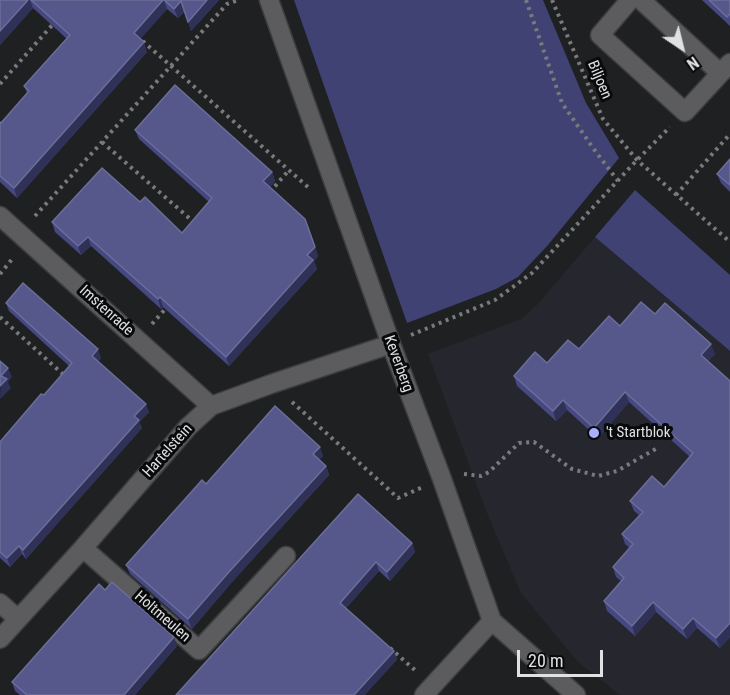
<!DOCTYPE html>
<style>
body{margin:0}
#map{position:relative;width:730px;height:695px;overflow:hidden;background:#1f2022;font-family:"Roboto Condensed",sans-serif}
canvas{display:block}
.north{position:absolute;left:652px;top:18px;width:60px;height:60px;-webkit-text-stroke:4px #090a0b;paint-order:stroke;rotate:145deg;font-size:16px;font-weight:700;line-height:24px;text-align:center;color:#e0e1e2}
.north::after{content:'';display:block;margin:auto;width:21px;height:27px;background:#e0e1e2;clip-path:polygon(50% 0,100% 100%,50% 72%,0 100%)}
.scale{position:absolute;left:517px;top:650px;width:86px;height:27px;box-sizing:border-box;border:3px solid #e0e1e2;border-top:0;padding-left:8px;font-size:18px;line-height:21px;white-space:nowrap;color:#e0e1e2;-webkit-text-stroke:4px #090a0b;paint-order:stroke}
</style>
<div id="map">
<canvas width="730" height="695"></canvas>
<div class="north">N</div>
<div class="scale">20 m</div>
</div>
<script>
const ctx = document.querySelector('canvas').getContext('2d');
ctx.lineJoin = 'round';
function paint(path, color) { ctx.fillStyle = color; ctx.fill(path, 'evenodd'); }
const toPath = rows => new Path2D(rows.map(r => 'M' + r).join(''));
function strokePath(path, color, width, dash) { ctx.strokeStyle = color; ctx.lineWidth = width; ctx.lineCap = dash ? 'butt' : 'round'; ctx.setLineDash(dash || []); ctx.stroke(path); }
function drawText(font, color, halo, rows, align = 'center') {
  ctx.font = font + ' "Roboto Condensed",sans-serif'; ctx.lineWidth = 6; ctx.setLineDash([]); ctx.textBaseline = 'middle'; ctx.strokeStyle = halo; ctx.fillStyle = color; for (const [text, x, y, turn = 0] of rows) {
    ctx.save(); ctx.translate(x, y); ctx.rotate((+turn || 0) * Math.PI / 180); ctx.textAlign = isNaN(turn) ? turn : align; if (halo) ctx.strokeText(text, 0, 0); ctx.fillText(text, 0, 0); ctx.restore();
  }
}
paint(toPath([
 [595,237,730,351,730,695,620,695,578,662,521,593,487,513,428,354,521,319,536,306]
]), '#25262e');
paint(toPath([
 [294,0,543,0,586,103,619,158,548,245,518,277,496,289,407,323],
 [635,190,730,275,730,351,595,237]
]), '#3f4272');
const minor = toPath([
 [269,0,391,344,442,479,492,621,576,695],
 [630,0,600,35,685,112,730,63],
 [641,0,720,73],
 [0,216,211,406],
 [83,548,199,650,286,556],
 [0,603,18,619],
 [0,639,83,548,188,427,211,406,271,384,391,344],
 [424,695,492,621]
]);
strokePath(minor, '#3d3e3f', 21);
strokePath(toPath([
 [526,0,562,103,593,148,618,181],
 [552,0,603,119,637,160,730,242],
 [137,36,309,188],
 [0,84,54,23],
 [102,142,196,224],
 [270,192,289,170],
 [676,195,730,134],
 [35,216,227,4,238,0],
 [0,274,13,258],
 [0,317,66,377],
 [152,324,167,307],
 [411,335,495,300,532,273,637,160,670,127],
 [292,402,398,498,423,487],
 [464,474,481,476,489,472,519,443,534,442,572,469,598,476,617,471,659,447],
 [390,648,416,671]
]), '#797a7c', 4, [3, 4.5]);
strokePath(minor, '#5c5c5f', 18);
paint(toPath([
 [0,0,219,0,191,31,185,11,178,18,167,9,140,39,147,52,17,198,0,182,0,122,1,123,27,93,24,86,67,39,33,8,0,45],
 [702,0,730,0,730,26],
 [135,130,272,172,275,181,270,187,305,219,318,256,314,261,317,269,229,366,163,307,161,309,91,246,81,255,55,232,52,222,182,233,209,202,139,139],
 [730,159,730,192,721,183,717,174],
 [6,303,101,358,98,361,149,412,139,422,142,428,26,559,22,554,10,567,0,558,0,442,44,395,69,366,9,311],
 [655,314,715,354,708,361,730,381,730,637,720,648,697,628,687,639,656,612,635,636,607,611,604,601,621,581,616,577,613,567,630,548,625,544,622,534,639,515,634,511,630,501,664,487,690,457,629,402,598,438,567,410,556,421,517,386,514,376,579,349,620,326],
 [323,456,319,460,326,466,329,475,232,582,192,629,130,574,126,565,206,484],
 [358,494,412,543,415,552,390,581,379,571,346,608,394,651,397,660,176,695],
 [105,590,177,646,135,695,20,695,15,691,12,682]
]), '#464881');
paint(toPath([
 [28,0,30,0,33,8,0,45,0,31],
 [163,0,164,0,167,9,137,43,134,33],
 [207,0,219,0,191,31,188,22],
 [181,1,185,10,178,18,174,9],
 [144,42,147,52,17,198,14,188],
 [272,172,275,181,267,191,263,181],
 [88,237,91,246,81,255,78,246],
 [315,247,318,256,314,261,317,269,229,366,226,357],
 [160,297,163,307,161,309,158,299],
 [711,344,715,354,705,365,701,355],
 [98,349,101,358,95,364,92,356],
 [8,368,12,377,8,382,11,388,0,399,1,376],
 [625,392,629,402,598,438,594,428],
 [563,400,567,410,556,421,553,411],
 [146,404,149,412,139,422,142,428,26,559,23,550],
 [320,447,323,456,316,464,313,454],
 [326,466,329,475,232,582,192,629,188,619,228,573],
 [412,543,415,552,390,581,387,572],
 [19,546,22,554,10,567,7,558],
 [376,562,379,571,343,612,340,603],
 [653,602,656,612,635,636,632,626],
 [693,618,697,628,687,639,683,629],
 [730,623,730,637,720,648,716,638],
 [174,637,177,646,135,695,124,695],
 [394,651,397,660,365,695,354,695]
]), '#2f3157');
const building = toPath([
 [0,0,28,0,0,31,0,0],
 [31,0,163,0,134,33,144,42,14,188,0,176,0,122,1,123,29,91,24,86,70,35,31,0],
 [164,0,207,0,188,22,181,1,174,9,164,0],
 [709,0,730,0,730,14,727,17,709,0],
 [175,85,272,172,263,181,305,219,315,247,307,255,313,260,226,357,160,297,158,299,88,237,78,246,52,222,102,168,140,202,145,197,182,233,212,198,135,130,175,85],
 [730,159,730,185,717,174,730,159],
 [23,283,98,349,92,356,146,404,134,416,139,420,23,550,19,546,7,558,0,552,0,442,41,394,44,395,72,363,6,303,23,283],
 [641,302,655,314,665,303,711,344,701,355,730,381,730,623,716,638,693,618,683,629,653,602,632,626,604,601,624,578,613,567,633,544,622,534,643,512,630,501,652,476,664,487,693,453,625,392,594,428,563,400,553,411,514,376,535,352,547,363,568,340,579,349,609,316,620,326,641,302],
 [0,361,8,368,1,376,7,379,0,386,0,361],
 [275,406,320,447,313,454,326,466,228,573,188,619,126,565,202,480,206,484,275,406],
 [358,494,412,543,387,572,376,562,340,603,394,651,354,695,176,695,358,494],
 [112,582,174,637,124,695,27,695,12,682,99,584,105,590,112,582]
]);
paint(building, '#56588c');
strokePath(building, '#6c6e99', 1.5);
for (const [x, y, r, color] of [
 [594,433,6,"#a9b0fc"]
]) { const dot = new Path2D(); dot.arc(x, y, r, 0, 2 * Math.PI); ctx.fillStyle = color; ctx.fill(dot); strokePath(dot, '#090a0b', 2); }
drawText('15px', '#e0e1e2', '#090a0b', [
 ["Biljoen",599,80,67],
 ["Imstenrade",106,311,42],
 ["Keverberg",398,364,70],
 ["Hartelstein",168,451,-48],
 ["Holtmeulen",162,617,41]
]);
drawText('15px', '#e0e1e2', '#090a0b', [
 ["'t Startblok",606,433]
], 'left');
</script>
